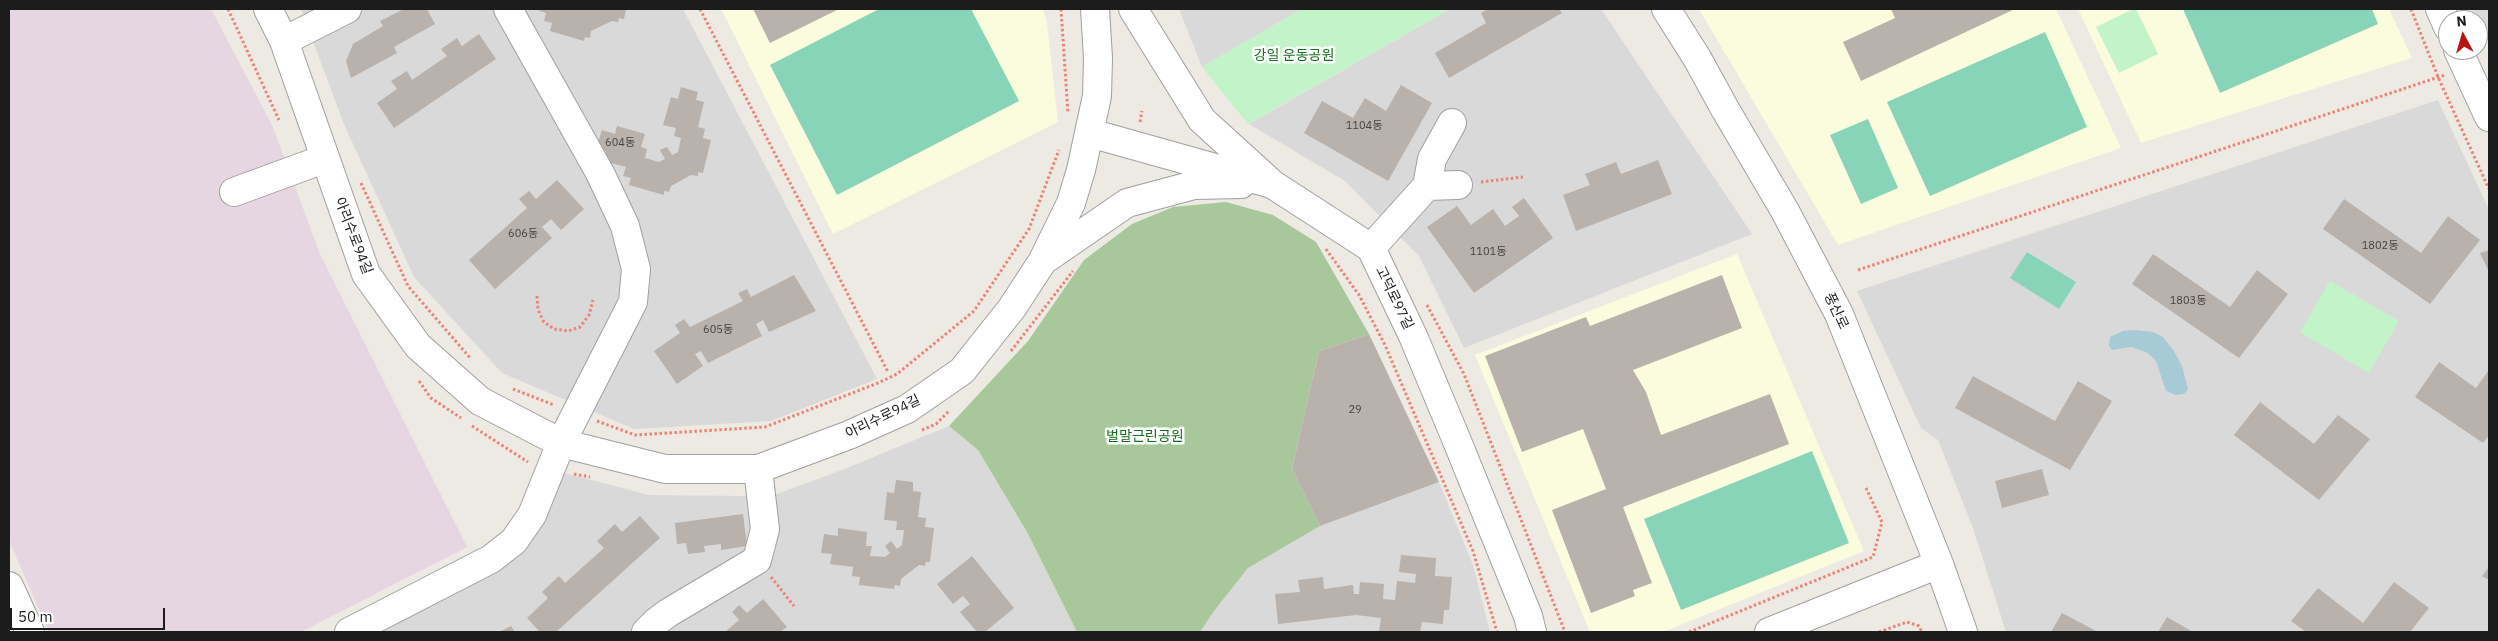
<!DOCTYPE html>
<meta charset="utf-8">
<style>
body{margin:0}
#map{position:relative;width:2498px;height:641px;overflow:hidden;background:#ede9e3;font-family:"IBM Plex Sans",sans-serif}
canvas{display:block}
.frame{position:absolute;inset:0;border:10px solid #1c1c1c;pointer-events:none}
.north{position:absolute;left:2438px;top:10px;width:50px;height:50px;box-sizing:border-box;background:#fff;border:1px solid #a4a4a4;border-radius:50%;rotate:354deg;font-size:14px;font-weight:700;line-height:20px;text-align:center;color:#1c1c1c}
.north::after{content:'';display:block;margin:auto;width:18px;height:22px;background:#b51614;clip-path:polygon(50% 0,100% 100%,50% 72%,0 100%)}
.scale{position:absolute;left:10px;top:608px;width:155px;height:22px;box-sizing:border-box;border:2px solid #1c1c1c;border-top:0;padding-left:6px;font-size:15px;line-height:18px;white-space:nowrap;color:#1c1c1c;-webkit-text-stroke:4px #fff;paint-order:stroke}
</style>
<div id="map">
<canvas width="2498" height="641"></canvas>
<div class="frame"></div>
<div class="north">N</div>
<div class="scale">50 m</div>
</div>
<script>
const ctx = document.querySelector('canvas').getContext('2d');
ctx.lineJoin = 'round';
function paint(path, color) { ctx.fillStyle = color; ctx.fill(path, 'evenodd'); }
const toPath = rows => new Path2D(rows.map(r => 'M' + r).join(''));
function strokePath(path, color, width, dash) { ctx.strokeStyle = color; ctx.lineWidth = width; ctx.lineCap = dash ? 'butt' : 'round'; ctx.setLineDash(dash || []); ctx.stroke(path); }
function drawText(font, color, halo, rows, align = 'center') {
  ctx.font = font + ' "IBM Plex Sans","Noto Sans KR",sans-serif'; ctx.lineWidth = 5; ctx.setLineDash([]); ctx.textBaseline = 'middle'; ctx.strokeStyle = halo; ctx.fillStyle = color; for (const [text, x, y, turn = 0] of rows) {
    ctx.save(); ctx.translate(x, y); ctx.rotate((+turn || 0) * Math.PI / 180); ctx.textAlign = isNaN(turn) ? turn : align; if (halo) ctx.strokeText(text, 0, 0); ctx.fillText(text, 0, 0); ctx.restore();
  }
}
paint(toPath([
 [301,9,683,9,877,379,771,421,634,429,502,373,414,277,343,122],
 [1179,9,1302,9,1202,67],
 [1450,9,1601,9,1752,234,1464,348,1419,256,1345,181,1249,124],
 [2471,9,2489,9,2489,39,2486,41],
 [2438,100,2489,210,2489,632,2006,632,1973,528,1938,440,1921,428,1857,291],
 [949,426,978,450,1027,532,1077,632,374,632,506,565,536,534,564,473,649,495,744,496,777,494,842,470],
 [1439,482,1473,565,1490,632,1200,632,1214,611,1248,568,1320,526]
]), '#dad9d9');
paint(toPath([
 [9,9,211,9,272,125,320,254,467,547,301,632,49,632,9,540]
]), '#e5d6e2');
paint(toPath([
 [721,9,1043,9,1047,23,1058,122,833,234],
 [1699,9,2056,9,2121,148,1838,245],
 [2078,9,2389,9,2412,58,2141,143],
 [1737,254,1864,551,1663,632,1590,632,1475,355]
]), '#fbfbdd');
paint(toPath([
 [1226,202,1273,215,1316,242,1369,334,1319,351,1292,469,1320,526,1248,568,1214,611,1200,632,1077,632,1027,532,978,450,949,426,1028,341,1084,260,1132,224,1173,207]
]), '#a8c89c');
paint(toPath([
 [1302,9,1450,9,1248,124,1202,67],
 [2133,9,2136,9,2158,54,2119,73,2096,27],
 [2330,281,2399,321,2369,373,2300,332]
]), '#c3f3c8');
paint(toPath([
 [879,9,971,9,1019,101,837,195,770,65],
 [2183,9,2372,9,2378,24,2220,93],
 [2045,32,2087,127,1930,196,1887,102],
 [1868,119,1898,188,1861,204,1830,135],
 [2027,252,2076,282,2059,309,2010,278],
 [1812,451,1849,543,1681,610,1644,519]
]), '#88d4b8');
paint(toPath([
 [2134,330,2153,332,2163,337,2174,351,2182,366,2188,389,2184,394,2176,395,2166,391,2156,361,2148,353,2131,347,2112,350,2109,346,2110,337,2123,331]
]), '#a7cbd6');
paint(toPath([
 [404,9,427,9,435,24,394,47,397,53,351,78,346,61,353,44,383,26,380,21],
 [534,9,626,9,624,19,619,18,618,22,612,21,591,31,590,38,585,37,584,41,550,31,552,23,544,21,546,13],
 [753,9,839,9,770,43],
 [1488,9,1559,9,1562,13,1449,78,1435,53,1486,23,1481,13],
 [1891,9,2015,9,1861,81,1843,42,1895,18],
 [479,34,496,59,394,128,377,103,397,89,391,81,407,71,412,80,447,56,441,49,457,38,462,46],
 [1401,85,1432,103,1388,181,1304,133,1322,101,1353,118,1365,98,1386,111],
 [681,87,698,92,696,100,704,102,698,127,705,129,703,138,711,140,703,173,698,172,698,176,691,175,671,186,669,192,664,191,664,195,629,185,631,178,623,176,626,167,604,161,606,151,596,149,602,130,615,134,617,126,645,134,641,147,647,149,645,158,659,162,665,159,660,150,667,147,672,155,678,152,681,138,674,136,676,128,663,125,671,97,678,99],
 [1658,160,1672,194,1576,231,1563,195,1590,185,1585,174,1616,162,1621,174],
 [557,180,584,209,561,230,551,219,542,227,552,238,495,289,469,260,527,208,519,199,529,191,536,199],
 [1524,198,1553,238,1474,293,1427,227,1457,206,1471,225,1493,209,1505,226,1519,216,1512,207],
 [2344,199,2421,253,2448,216,2480,240,2430,304,2323,229],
 [2489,250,2489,272,2480,253],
 [2153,254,2230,307,2257,270,2288,294,2239,358,2132,284],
 [794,275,816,311,769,332,763,320,756,324,762,336,708,363,701,351,695,354,703,366,677,384,654,351,680,333,675,325,684,319,690,327,743,301,738,293,747,289,751,297],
 [1722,275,1742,328,1633,370,1646,392,1661,435,1770,394,1789,444,1623,507,1652,583,1633,590,1635,596,1591,613,1552,510,1606,489,1583,429,1522,452,1485,356,1586,317,1590,326],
 [1369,334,1439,482,1320,526,1292,469,1319,351],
 [2439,362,2476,388,2489,370,2489,435,2483,443,2415,397],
 [1973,376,2055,421,2078,381,2112,401,2070,470,1955,408],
 [2260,402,2314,444,2338,415,2370,439,2319,500,2234,435],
 [2042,469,2049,495,2002,508,1995,481],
 [896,480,913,482,913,491,921,492,918,517,926,518,925,527,934,528,930,562,926,562,925,566,919,565,901,579,900,586,895,585,894,589,859,585,860,577,852,576,853,567,830,564,832,554,821,553,824,534,838,536,838,528,867,532,866,546,872,546,870,556,885,557,890,553,885,546,891,541,897,549,902,545,904,530,896,530,897,521,884,520,887,492,894,493],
 [743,514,747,546,721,550,721,544,704,546,705,552,688,554,686,543,677,544,675,523],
 [640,516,660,538,556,632,540,632,527,618,548,598,542,592,559,576,565,583,604,548,597,541,615,524,622,532],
 [1401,555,1436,558,1435,576,1452,577,1449,610,1444,610,1443,624,1422,622,1420,632,1379,632,1381,618,1356,615,1278,624,1275,594,1300,592,1298,580,1323,577,1324,589,1353,585,1354,594,1359,594,1360,582,1384,584,1383,599,1395,600,1397,581,1415,583,1416,574,1399,572],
 [972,556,1014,608,985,632,977,632,960,612,970,604,963,596,953,604,937,584],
 [2489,567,2489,580,2482,576],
 [2394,582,2429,608,2410,632,2306,632,2291,621,2318,588,2363,623],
 [763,599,787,627,780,632,725,632,739,620,732,612,739,605,747,613],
 [2062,613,2098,632,2051,632],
 [2167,617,2193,632,2158,632],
 [511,626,515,632,499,632]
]), '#b9b2ac');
const minor = toPath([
 [268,9,284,41,366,274,418,346,480,401,561,443,665,469,758,469,849,435,907,409,962,371,1012,308,1042,262,1071,203,1081,170,1097,96,1098,58,1095,9],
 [1133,9,1202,120,1269,181],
 [1666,9,1697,58,1725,109,1785,211,1839,314,1939,564,1963,632],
 [2440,9,2448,27],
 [284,41,347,9],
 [2458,50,2489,117],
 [1090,133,1272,184,1371,248,1413,336,1457,441,1528,616,1532,632],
 [1427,186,1458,185],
 [234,192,324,159],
 [1371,248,1427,186,1432,159,1452,123],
 [1044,260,1127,203,1194,185,1241,184],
 [9,586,30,632],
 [349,632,491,559,514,541,532,515,561,443,633,302,636,269,625,226,600,173,508,9],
 [646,632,656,622,668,613,757,560,765,529,758,469],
 [1769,632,1939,564]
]);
strokePath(minor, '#a0a0a0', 30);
strokePath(toPath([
 [228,9,279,120],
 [700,9,888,372],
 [1061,9,1068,113],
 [2411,9,2438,77,2489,189],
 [1140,122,1142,111],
 [1481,182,1523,177],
 [361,183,408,286,471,359],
 [1326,249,1359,295,1385,345,1473,551,1497,632],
 [1858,270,2445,75],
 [537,296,538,310,544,322,554,329,568,331,580,327,589,315,593,300],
 [1427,305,1464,374,1565,632],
 [1011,351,1073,271],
 [419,381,431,398,461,418],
 [513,389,554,405],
 [597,421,635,435,765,427,878,383,897,374,974,311,1029,229,1059,150],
 [472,426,528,462],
 [922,430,936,424,949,411],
 [574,474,590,477],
 [771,577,794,606],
 [1689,632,1873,557,1882,522,1866,488],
 [1879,632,1907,622,1919,626,1922,632]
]), '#eb8376', 3, [2.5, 2.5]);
strokePath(minor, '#fff', 28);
drawText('11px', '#434240', null, [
 ["1104동",1364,126],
 ["604동",620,143],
 ["606동",523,234],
 ["1802동",2380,246],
 ["1101동",1488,252],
 ["1803동",2188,301],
 ["605동",718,330],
 ["29",1355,410]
]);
drawText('14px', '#166f1e', '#fff', [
 ["강일 운동공원",1294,56],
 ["벌말근린공원",1145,437]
]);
drawText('14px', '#1c1c1c', '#fff', [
 ["아리수로94길",353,236,69],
 ["고덕로97길",1394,298,64],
 ["풍산로",1836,311,65],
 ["아리수로94길",883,417,-26]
]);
</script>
